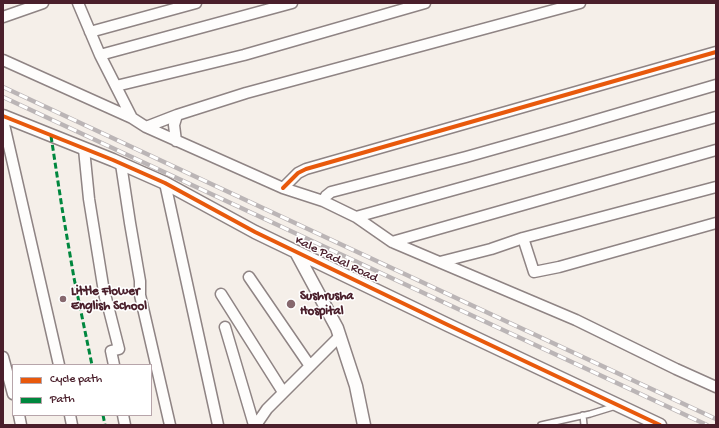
<!DOCTYPE html>
<style>
body{margin:0}
#map{position:relative;width:719px;height:428px;overflow:hidden;background:#f5efe9;font-family:"Gochi Hand",sans-serif}
canvas{display:block}
.frame{position:absolute;inset:0;border:4px solid #4a1f2b;pointer-events:none}
.legend{position:absolute;left:12px;top:364px;width:140px;height:52px;box-sizing:border-box;background:#fff;border:1px solid #b7a5aa;margin:0;padding:5px 7px;list-style:none;font-size:12px;color:#4a1f2b}
.legend li{display:flex;align-items:center;gap:8px;height:20px}
.legend b{width:20px;border:1px solid #b7a5aa}
</style>
<div id="map">
<canvas width="719" height="428"></canvas>
<div class="frame"></div>
<ul class="legend">
<li><b style="height:5px;background:#e8590c"></b>Cycle path</li>
<li><b style="height:5px;background:#00873e"></b>Path</li>
</ul>
</div>
<script>
const ctx = document.querySelector('canvas').getContext('2d');
ctx.lineJoin = 'round';
const toPath = rows => new Path2D(rows.map(r => 'M' + r).join(''));
function strokePath(path, color, width, dash) { ctx.strokeStyle = color; ctx.lineWidth = width; ctx.lineCap = dash ? 'butt' : 'round'; ctx.setLineDash(dash || []); ctx.stroke(path); }
function drawText(font, color, halo, rows, align = 'center') {
  ctx.font = font + ' "Gochi Hand",sans-serif'; ctx.lineWidth = 3; ctx.setLineDash([]); ctx.textBaseline = 'middle'; ctx.strokeStyle = halo; ctx.fillStyle = color; for (const [text, x, y, turn = 0] of rows) {
    ctx.save(); ctx.translate(x, y); ctx.rotate((+turn || 0) * Math.PI / 180); ctx.textAlign = isNaN(turn) ? turn : align; if (halo) ctx.strokeText(text, 0, 0); ctx.fillText(text, 0, 0); ctx.restore();
  }
}
const service = toPath([
 [583,415,584,425],
 [541,425,590,414,616,406]
]);
const minor = toPath([
 [78,3,100,55,132,118],
 [3,17,43,3],
 [90,32,196,3],
 [100,55,292,3],
 [3,60,132,118,146,127,283,188,323,201],
 [116,86,244,55,425,3],
 [3,120,59,365],
 [146,127,177,115,246,93,580,3],
 [176,141,174,125,177,115],
 [84,149,89,199,105,298,106,298,119,349,111,351,114,365],
 [716,150,392,242,576,320,676,369,716,387],
 [121,164,130,223,140,281,140,295,170,425],
 [165,183,218,425],
 [716,187,523,238,534,272,559,267,716,223],
 [283,188,298,173,306,169,716,52],
 [356,217,323,201,326,196,331,192,466,157,569,128,716,85],
 [392,242,356,217,716,117],
 [440,262,491,249,523,238],
 [249,277,310,366],
 [221,294,283,392],
 [225,327,254,425],
 [3,357,13,394],
 [19,415,21,425],
 [70,415,72,425],
 [123,415,125,425],
 [256,425,267,409,340,336]
]);
const tertiary = toPath([
 [3,116,113,160,165,183,255,232,448,325,660,425],
 [296,252,337,328,356,386,364,425]
]);
strokePath(service, '#8f8484', 8);
strokePath(minor, '#8f8484', 13);
strokePath(tertiary, '#8f8484', 15);
strokePath(service, '#fefdfc', 5);
strokePath(minor, '#fefdfc', 10);
strokePath(tertiary, '#fefdfc', 12);
const rail = toPath([
 [3,87,716,419],
 [3,97,707,425]
]);
strokePath(rail, '#bbb5b6', 4.5);
strokePath(rail, '#fff', 3, [9]);
strokePath(toPath([
 [51,136,62,208,74,278,92,365],
 [103,415,105,425]
]), '#00873e', 3, [6, 3]);
strokePath(toPath([
 [3,116,113,160,165,183,255,232,448,325,660,425],
 [283,188,298,173,306,169,716,52]
]), '#e8590c', 4);
for (const [x, y, r, color] of [
 [63,299,4,"#86686e"],
 [291,304,5,"#86686e"]
]) { const dot = new Path2D(); dot.arc(x, y, r, 0, 2 * Math.PI); ctx.fillStyle = color; ctx.fill(dot); strokePath(dot, '#fff', 1.5); }
drawText('13px', '#4a1f2b', '#fff', [
 ["Kale Padal Road",336,260,26]
]);
drawText('bold 13px', '#4a1f2b', '#fff', [
 ["Little Flower",71,292],
 ["English School",71,307],
 ["Sushrusha",300,297],
 ["Hospital",300,312]
], 'left');
</script>
